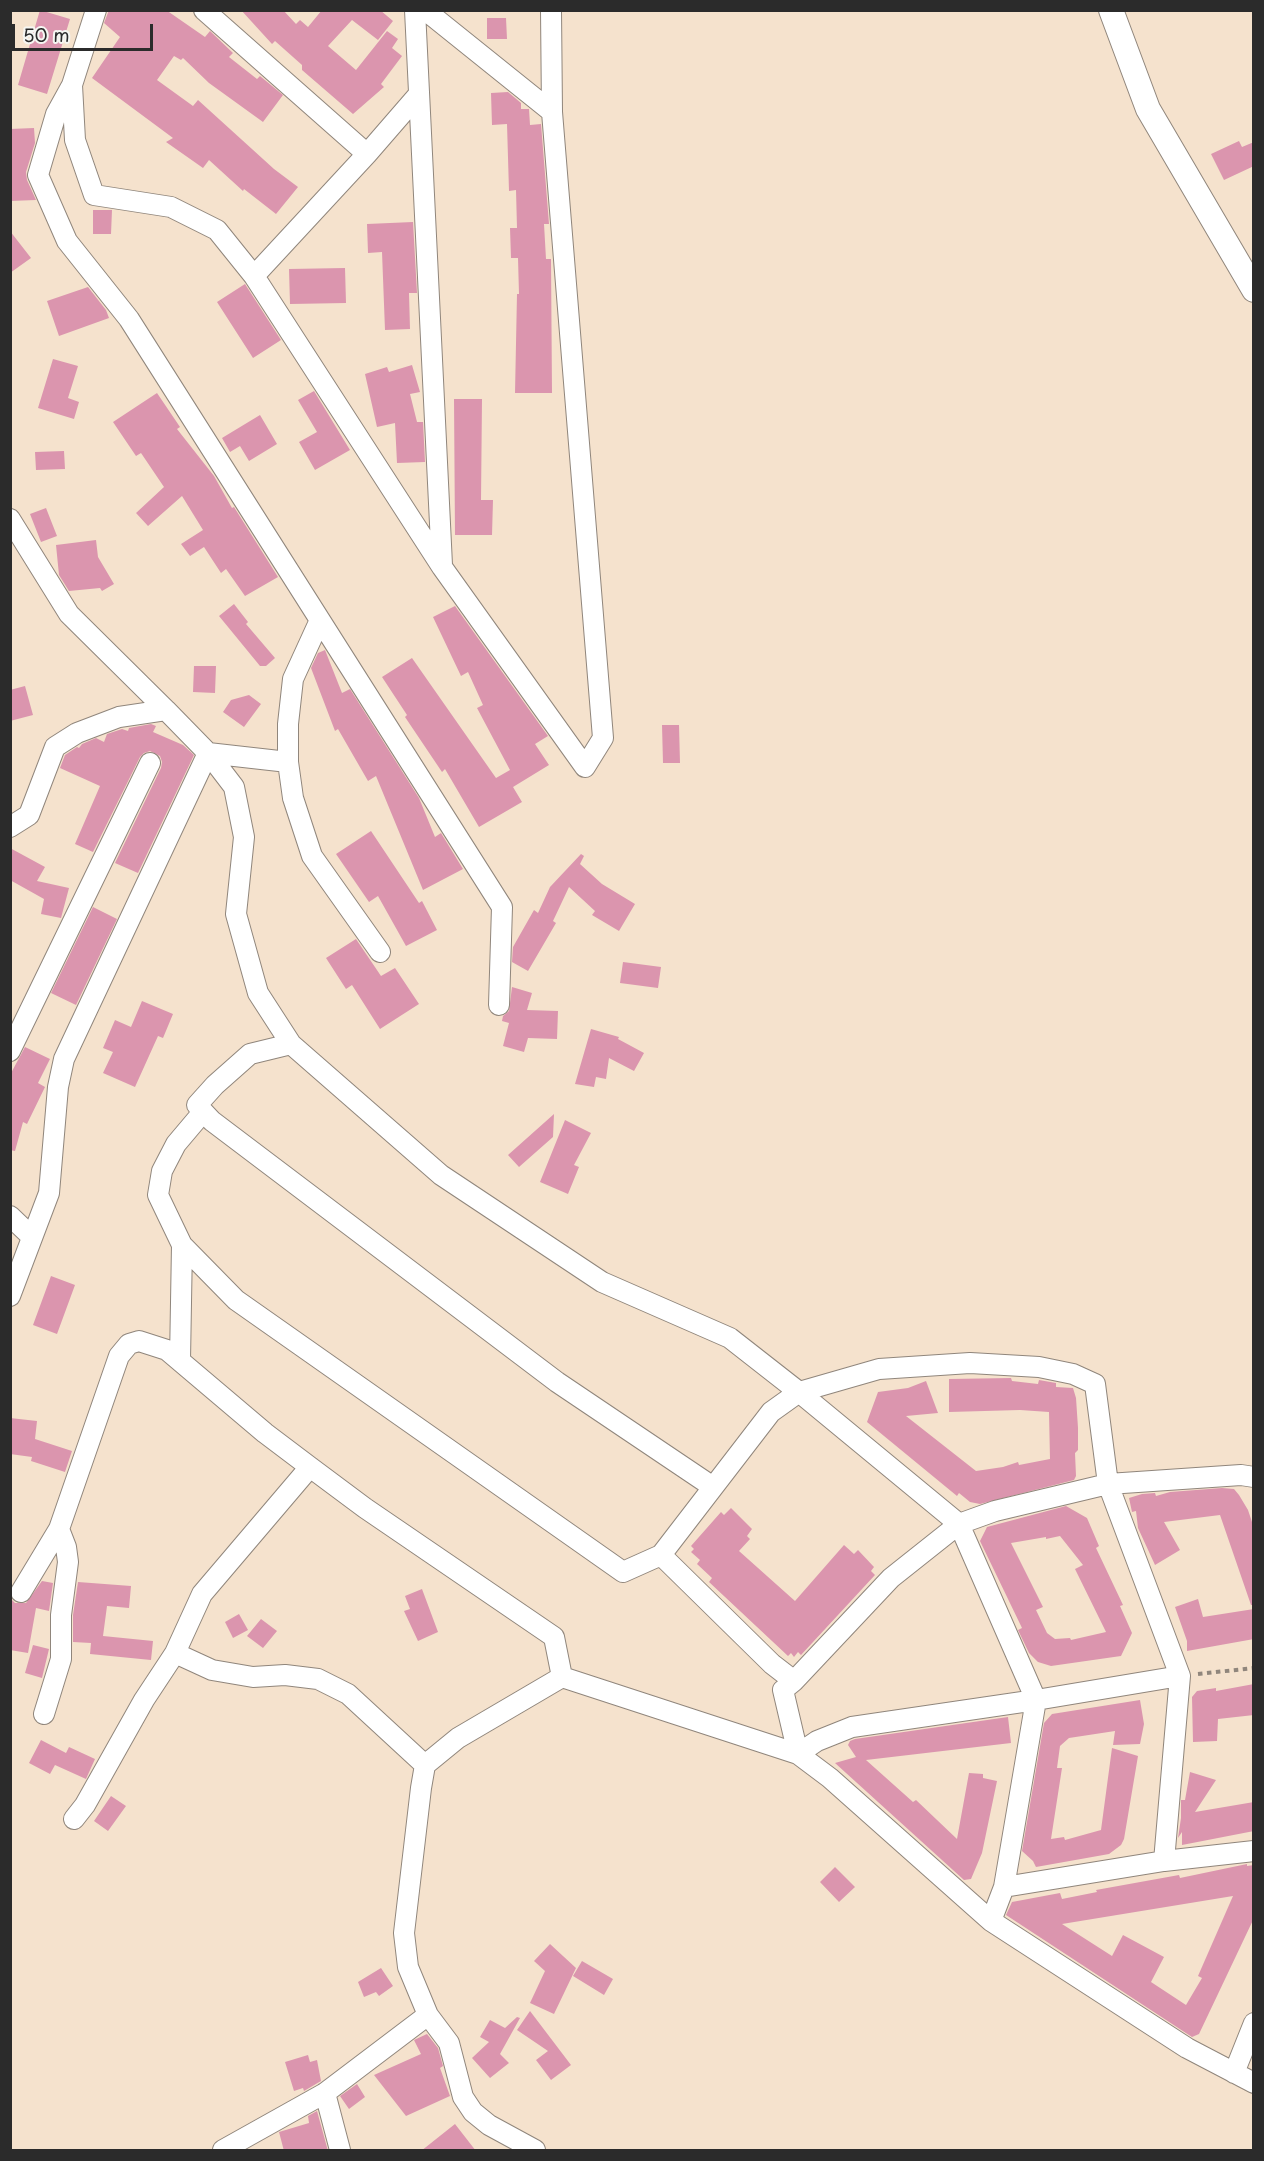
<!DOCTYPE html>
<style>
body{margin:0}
#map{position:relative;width:1264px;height:2161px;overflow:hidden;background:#f5e2cd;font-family:"Playpen Sans",sans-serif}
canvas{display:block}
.frame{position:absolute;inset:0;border:12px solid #2b2b2b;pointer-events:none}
.scale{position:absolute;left:12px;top:24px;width:141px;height:27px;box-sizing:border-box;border:3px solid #2b2b2b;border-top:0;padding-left:8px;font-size:18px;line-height:21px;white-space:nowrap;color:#2b2b2b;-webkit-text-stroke:4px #f6f6f2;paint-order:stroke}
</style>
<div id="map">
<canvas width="1264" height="2161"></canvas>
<div class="frame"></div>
<div class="scale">50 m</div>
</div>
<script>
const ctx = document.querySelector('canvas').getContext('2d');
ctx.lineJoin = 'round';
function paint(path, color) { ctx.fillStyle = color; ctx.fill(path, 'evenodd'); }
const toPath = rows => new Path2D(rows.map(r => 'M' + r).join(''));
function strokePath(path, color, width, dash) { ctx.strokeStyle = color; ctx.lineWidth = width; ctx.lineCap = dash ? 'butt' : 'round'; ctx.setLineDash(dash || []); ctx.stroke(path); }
paint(toPath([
 [40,10,70,19,47,94,18,85],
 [109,10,166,10,205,37,210,31,233,53,229,57,257,79,260,76,283,95,263,122,209,83,183,58,181,60,174,56,157,80,193,106,198,100,274,169,298,187,276,214,244,189,243,191,209,160,203,168,166,142,173,138,92,78,120,37,104,23],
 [241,10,283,10,296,24,300,20,308,27,322,10,380,10,393,21,378,40,352,20,328,46,356,70,387,31,398,39,392,48,402,56,381,84,384,87,353,114,302,70,302,65,275,41,272,44],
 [487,18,506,18,507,39,487,39],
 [508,92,521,103,521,109,529,109,530,125,541,124,549,224,544,224,546,259,551,259,552,393,515,393,517,294,519,294,518,258,511,258,510,228,517,228,516,190,509,191,507,124,492,125,491,93],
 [34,128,35,143,26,172,27,180,36,200,10,201,10,129],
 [1239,141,1242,147,1254,142,1254,166,1224,180,1211,154],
 [93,210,112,210,111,234,93,234],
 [413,222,417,293,409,293,410,329,385,330,382,252,368,253,367,224],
 [10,231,31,258,10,273],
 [345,268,346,303,290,304,289,269],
 [245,284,281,340,253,358,217,302],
 [88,287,106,310,109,318,59,336,47,301],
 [53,359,78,366,68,398,79,402,74,419,38,408],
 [412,365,420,392,410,394,417,422,423,422,425,462,397,463,395,423,377,427,365,374,387,367,389,372],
 [314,391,350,450,315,470,299,442,317,432,298,400],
 [157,393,180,427,177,429,214,476,232,508,234,507,278,577,245,596,226,569,221,573,204,547,190,556,181,544,203,530,182,496,148,526,136,513,164,487,141,453,136,456,113,422],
 [454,399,482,399,481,500,493,500,492,535,455,535],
 [260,415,277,444,249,461,240,446,230,452,222,438],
 [64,451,65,469,36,470,35,452],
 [46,508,57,536,41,542,30,514],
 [96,540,98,557,114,584,102,591,100,588,69,591,59,575,56,545],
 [234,604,248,622,246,624,275,658,266,666,260,666,219,616],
 [455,606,548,736,535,744,549,765,513,787,522,802,479,827,445,769,442,772,405,717,407,715,382,677,412,658,496,778,510,770,477,708,483,705,468,672,461,676,433,617],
 [325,650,342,693,350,689,419,798,435,837,441,833,463,869,423,890,376,776,368,781,338,729,335,731,311,668,318,653],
 [194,666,216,666,215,693,193,692],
 [25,686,33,715,10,721,10,690],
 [249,695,261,704,244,727,223,712,231,700],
 [151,724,156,726,153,732,183,745,194,755,138,873,115,863,161,768,162,762,160,756,150,751,144,753,140,757,93,852,75,844,100,786,60,768,65,755,77,747,79,748,82,744,96,738,104,742,107,734,122,729,128,731,129,728],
 [662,725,679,725,680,763,663,763],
 [371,831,419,903,422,901,437,930,406,946,378,896,369,902,336,854],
 [10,848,45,867,37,881,69,888,61,918,41,914,44,899,10,880],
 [581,854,584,856,580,864,602,884,635,904,619,931,592,915,595,911,569,887,553,921,556,923,528,971,512,962,513,947,534,910,538,913,550,887],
 [93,907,117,919,76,1005,51,993],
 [356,939,381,976,395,968,419,1004,380,1029,352,985,346,989,326,958],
 [623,962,661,967,658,988,620,983],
 [512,987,532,993,527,1010,558,1011,557,1039,528,1038,524,1052,503,1046,509,1023,502,1021,503,1016,509,1011],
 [142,1001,173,1014,163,1038,158,1036,135,1087,103,1073,113,1052,103,1048,115,1020,131,1027],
 [591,1029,619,1037,618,1039,644,1053,634,1071,609,1058,606,1079,596,1077,594,1087,575,1084],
 [25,1047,50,1059,38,1083,45,1087,27,1124,23,1122,15,1151,10,1150,10,1075],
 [554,1114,553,1137,519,1167,508,1155],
 [565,1120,591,1133,574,1165,579,1167,568,1194,540,1182],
 [51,1276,75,1285,57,1334,33,1325],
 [1011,1378,1012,1381,1038,1384,1039,1380,1056,1383,1056,1387,1073,1388,1076,1398,1078,1428,1078,1450,1075,1453,1076,1476,1074,1480,980,1504,970,1502,959,1493,957,1496,867,1422,878,1392,908,1388,926,1381,938,1413,906,1416,976,1471,1003,1467,1018,1462,1019,1465,1050,1459,1049,1412,1020,1410,949,1412,949,1379],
 [10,1418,37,1421,35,1439,72,1451,65,1472,31,1461,32,1457,10,1454],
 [1222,1488,1234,1489,1239,1495,1248,1510,1254,1528,1254,1605,1251,1605,1220,1515,1164,1522,1180,1550,1155,1565,1138,1528,1136,1511,1132,1512,1129,1498,1142,1494,1155,1493,1156,1496,1170,1492],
 [1066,1506,1087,1518,1099,1546,1096,1548,1123,1605,1120,1606,1132,1633,1121,1656,1051,1666,1038,1662,1029,1653,1018,1630,1022,1628,980,1541,987,1527],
 [1060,1536,1083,1565,1075,1569,1106,1632,1071,1640,1070,1638,1055,1639,1047,1633,1036,1610,1043,1607,1011,1543,1046,1537,1046,1539],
 [731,1508,752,1529,747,1536,750,1539,739,1551,795,1601,844,1545,854,1554,858,1550,874,1567,871,1571,875,1575,801,1655,798,1652,794,1657,791,1653,788,1656,709,1582,712,1578,697,1564,700,1560,691,1552,694,1549,691,1546,721,1512,724,1515],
 [42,1581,53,1583,49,1611,36,1608,28,1653,10,1650,10,1598,15,1603,26,1603],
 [78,1582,131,1586,129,1608,107,1606,103,1636,153,1641,151,1660,90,1654,91,1643,73,1642,73,1615],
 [422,1589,438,1632,418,1641,404,1611,410,1609,405,1596],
 [1198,1599,1203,1617,1254,1609,1254,1639,1187,1651,1187,1641,1175,1607],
 [239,1614,248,1630,233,1638,225,1622],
 [261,1619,277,1631,263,1648,247,1636],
 [33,1645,49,1649,42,1678,25,1673],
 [1254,1684,1254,1715,1218,1719,1217,1741,1193,1742,1192,1697,1197,1691,1216,1688,1216,1691],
 [1140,1700,1144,1724,1140,1744,1113,1745,1115,1731,1069,1738,1060,1746,1057,1768,1062,1768,1051,1839,1064,1837,1065,1840,1101,1830,1112,1748,1138,1756,1124,1839,1121,1845,1109,1854,1036,1867,1033,1861,1022,1851,1044,1723,1052,1714],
 [1008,1717,1011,1743,866,1760,913,1802,916,1800,957,1839,969,1773,983,1774,983,1778,997,1781,982,1853,971,1879,964,1880,835,1763,856,1757,848,1745,850,1741,855,1739],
 [41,1740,66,1753,69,1747,95,1759,86,1779,55,1765,50,1774,29,1763],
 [1190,1772,1216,1780,1195,1812,1254,1802,1254,1831,1182,1845,1182,1832,1178,1838,1181,1818,1181,1800,1185,1800],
 [111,1796,126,1806,108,1831,94,1821],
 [1247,1864,1247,1866,1254,1865,1254,1918,1199,2034,1192,2037,1006,1915,1012,1902,1060,1893,1062,1899,1097,1892,1096,1890,1179,1875,1180,1878],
 [1233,1896,1198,1976,1202,1978,1186,2005,1151,1982,1164,1957,1123,1935,1112,1956,1062,1924],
 [835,1867,855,1887,839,1902,820,1882],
 [550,1944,576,1968,554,2014,530,2003,545,1971,534,1961],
 [582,1961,613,1979,604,1995,573,1976],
 [381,1968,393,1986,379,1996,376,1992,364,1997,358,1982],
 [530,2011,571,2065,551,2080,536,2060,548,2051,517,2030],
 [517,2017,520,2018,500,2054,509,2063,490,2078,472,2058,489,2042,480,2037,490,2020,505,2028],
 [427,2034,438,2048,443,2066,440,2068,450,2096,406,2116,374,2075,421,2054,414,2040],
 [308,2055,310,2062,317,2060,321,2081,304,2091,303,2088,294,2091,285,2062],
 [357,2084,365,2097,349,2109,340,2096],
 [317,2111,328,2151,284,2151,279,2132,309,2123,308,2116],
 [455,2124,476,2151,421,2151]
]), '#db95ae');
const minor = toPath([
 [96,10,72,85,56,114,38,175,67,241,129,319,502,907,499,1005],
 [204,10,367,154],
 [415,10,442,565],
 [425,10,552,112],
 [72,85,75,140,94,195,171,207,217,230,254,276,442,567,585,767,603,738,552,112,551,10],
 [254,276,367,154,419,94],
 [10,519,69,614,166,710],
 [208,753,288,762,288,724,293,679,320,620],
 [288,762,293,798,312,856,380,952],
 [10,827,29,815,55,747,77,733,119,717,166,710,208,753,234,787,244,837,236,914,258,993,291,1044],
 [10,1051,150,763],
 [203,1112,176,1144,162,1171,158,1195,182,1245,236,1300,623,1572,661,1555,771,1412,799,1392,879,1369,970,1363,1039,1367,1073,1374,1095,1384,1108,1484,1241,1475,1254,1477],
 [10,1216,32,1237],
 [10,1296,49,1193,58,1087,64,1059,208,753],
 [180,1360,182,1245],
 [661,1555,772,1664,794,1681,783,1690,798,1754,817,1741,852,1727,1036,1700,959,1524,799,1392,730,1338,602,1282,441,1175,291,1044,250,1054,215,1085,197,1105,212,1121,557,1382,713,1487],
 [21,1592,59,1529,119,1356,129,1344,139,1341,167,1350,265,1433,310,1467,365,1508,554,1637,562,1677,798,1754,830,1778,991,1921,1187,2048,1254,2083],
 [175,1653,212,1670,253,1677,285,1675,318,1679,348,1694,425,1765],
 [794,1681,891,1578,959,1524,995,1511,1108,1484,1180,1676,1164,1861,1004,1887],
 [44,1714,61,1659,61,1615,68,1562,66,1547,59,1529],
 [74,1819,85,1805,144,1700,175,1653,202,1594,310,1467],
 [1164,1861,1254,1851],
 [991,1921,1004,1887,1036,1700,1180,1676],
 [1234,2073,1254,2023],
 [325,2093,340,2150],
 [223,2150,325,2093,428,2015],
 [535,2150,489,2125,473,2112,463,2097,449,2043,428,2015,408,1967,404,1933,421,1788,425,1765,458,1738,562,1677]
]);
const major = toPath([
 [1111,10,1148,109,1254,290]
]);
strokePath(minor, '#90867c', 22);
strokePath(major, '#90867c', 26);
strokePath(toPath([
 [1198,1674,1254,1668]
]), '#90867c', 4, [4.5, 4.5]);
strokePath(minor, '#fff', 20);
strokePath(major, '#fff', 24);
</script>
